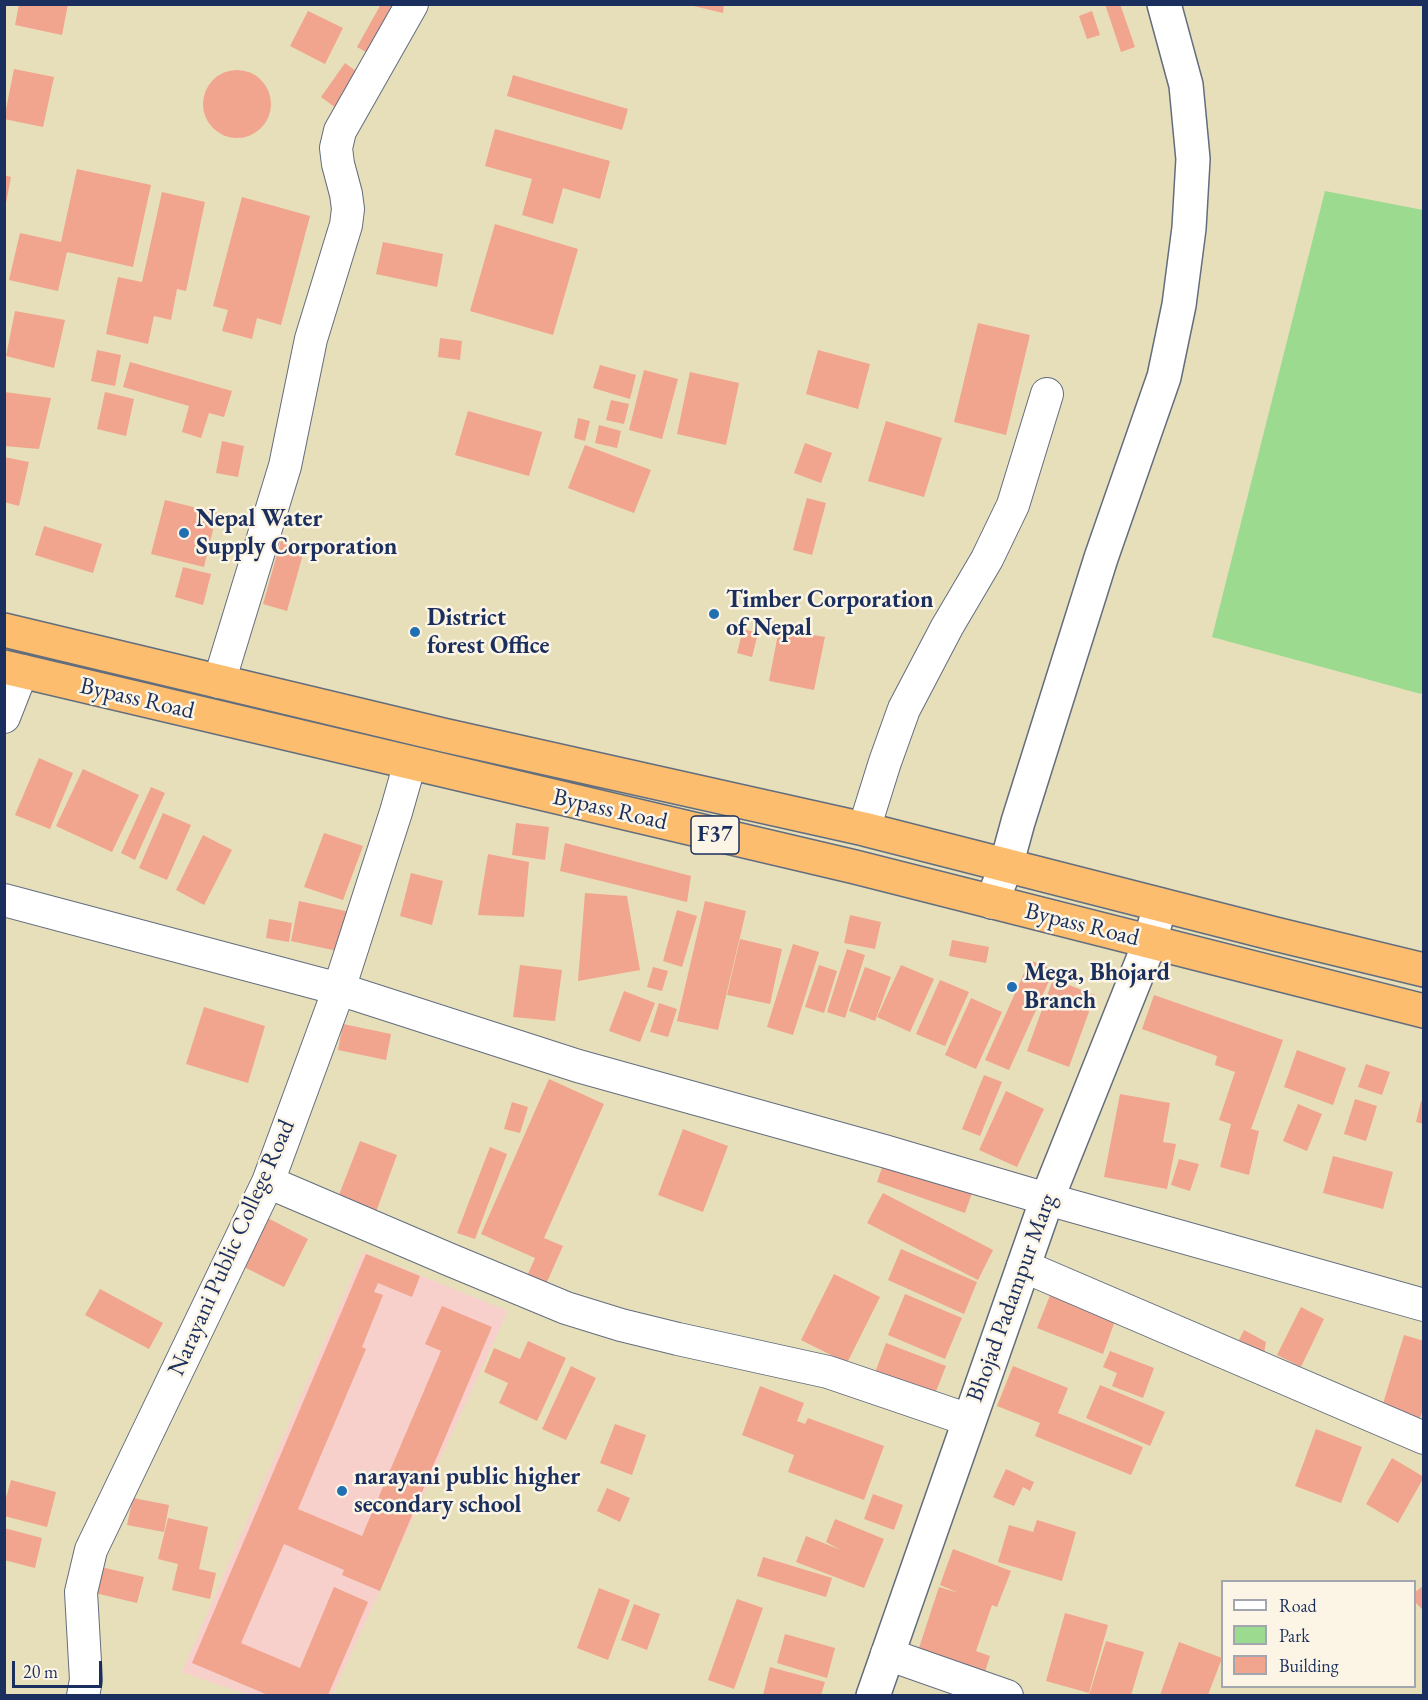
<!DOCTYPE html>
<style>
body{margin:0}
#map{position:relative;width:1428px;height:1700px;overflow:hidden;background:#e7dfba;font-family:"EB Garamond",serif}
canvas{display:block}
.frame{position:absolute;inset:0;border:6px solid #1b2f5e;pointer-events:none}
.legend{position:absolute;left:1221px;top:1580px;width:195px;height:108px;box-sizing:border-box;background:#fcf5e5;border:2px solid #a2a6af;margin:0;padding:8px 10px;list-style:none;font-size:18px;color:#1b2f5e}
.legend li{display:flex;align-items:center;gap:12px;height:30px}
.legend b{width:30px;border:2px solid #a2a6af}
.scale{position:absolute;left:12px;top:1661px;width:90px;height:27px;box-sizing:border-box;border:3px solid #1b2f5e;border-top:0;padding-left:8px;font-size:18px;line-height:21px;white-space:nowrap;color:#1b2f5e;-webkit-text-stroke:4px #fcf5e5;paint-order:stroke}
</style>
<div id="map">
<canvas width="1428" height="1700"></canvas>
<div class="frame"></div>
<ul class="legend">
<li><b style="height:8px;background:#fff"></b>Road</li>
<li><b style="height:16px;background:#9cda90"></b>Park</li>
<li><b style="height:16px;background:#f1a48e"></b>Building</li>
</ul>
<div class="scale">20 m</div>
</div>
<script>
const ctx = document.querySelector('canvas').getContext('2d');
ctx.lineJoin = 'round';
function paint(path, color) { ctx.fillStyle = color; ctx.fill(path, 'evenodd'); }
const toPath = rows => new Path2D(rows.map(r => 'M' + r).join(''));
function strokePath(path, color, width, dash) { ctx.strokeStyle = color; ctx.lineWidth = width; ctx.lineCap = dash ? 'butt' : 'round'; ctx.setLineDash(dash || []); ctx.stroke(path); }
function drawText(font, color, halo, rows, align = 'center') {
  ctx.font = font + ' "EB Garamond",serif'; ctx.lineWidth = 5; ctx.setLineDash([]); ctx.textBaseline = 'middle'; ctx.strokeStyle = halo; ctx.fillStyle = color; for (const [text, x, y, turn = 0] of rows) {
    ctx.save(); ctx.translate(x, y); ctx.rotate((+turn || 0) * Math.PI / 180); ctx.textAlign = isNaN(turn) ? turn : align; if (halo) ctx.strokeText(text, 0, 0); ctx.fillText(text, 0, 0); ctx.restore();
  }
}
paint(toPath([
 [363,1252,508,1311,332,1695,249,1695,182,1672]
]), '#f7d0cc');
paint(toPath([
 [1325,191,1423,210,1424,686,1421,694,1212,637]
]), '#9cda90');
paint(toPath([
 [19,4,68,4,62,35,15,25],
 [381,4,394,4,375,57,357,47],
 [685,4,724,4,723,13],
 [1105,4,1120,4,1135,47,1121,52],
 [308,11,343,28,325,64,290,46],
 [1092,11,1100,35,1087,39,1079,16],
 [345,63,364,77,340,111,321,97],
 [14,69,54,77,43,127,4,119],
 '203 104a34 34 0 1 1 68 0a34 34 0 1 1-68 0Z',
 [513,75,628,109,622,130,507,96],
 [495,129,610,161,600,199,563,188,553,224,522,215,532,179,485,166],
 [77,169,151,185,133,267,67,252,58,291,9,280,20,233,61,242],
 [4,175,11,177,6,203,4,203],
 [162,192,205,202,186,291,177,289,171,320,154,316,148,344,106,334,118,277,142,282],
 [242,197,310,216,281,325,257,318,252,339,222,331,228,310,213,306],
 [495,224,578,249,553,335,470,311],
 [383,242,443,254,437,287,376,274],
 [15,311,65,320,54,368,6,356],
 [978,323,1030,335,1006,435,954,422],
 [440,338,462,341,460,360,438,357],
 [97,350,121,355,115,386,91,381],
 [818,350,870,364,858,409,806,394],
 [130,362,232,391,224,417,209,413,201,438,182,432,189,406,123,387],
 [600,365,636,375,630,399,593,388],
 [644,370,678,379,662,439,629,430],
 [690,372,739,383,726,445,677,434],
 [4,392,51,398,39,449,4,446],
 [105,392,134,399,126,436,97,429],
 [611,400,629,404,624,424,606,420],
 [468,411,542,432,529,476,455,455],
 [578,418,590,421,585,441,574,438],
 [886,421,942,438,924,497,868,481],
 [599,425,621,431,617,448,595,443],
 [222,441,244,446,238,477,216,473],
 [805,443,832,453,821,483,794,473],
 [585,445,651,470,634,513,568,488],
 [4,457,29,462,19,506,4,502],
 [807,498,826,503,812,555,793,550],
 [165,500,217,513,204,567,151,554],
 [44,526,102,544,93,573,35,555],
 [281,540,305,547,287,611,263,604],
 [183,567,211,574,203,605,175,597],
 [743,629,758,633,752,657,737,653],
 [779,629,825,637,814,690,769,681],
 [39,758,73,773,50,829,15,815],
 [83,769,139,795,112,852,56,826],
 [151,787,165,793,135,860,121,853],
 [163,813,191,825,167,880,139,868],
 [516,823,549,827,545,860,512,855],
 [324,833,363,846,343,900,304,887],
 [203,835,232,850,204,905,176,890],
 [565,843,691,876,687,902,560,871],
 [488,854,529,862,524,917,478,915],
 [411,873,443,881,432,925,400,916],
 [585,893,627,896,640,970,578,981],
 [299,901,350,912,342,952,291,941],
 [705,901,746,911,718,1030,677,1021],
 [677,910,697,916,682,967,663,961],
 [850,915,881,922,875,949,844,943],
 [269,919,292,923,289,942,266,938],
 [740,939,782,949,770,1004,727,995],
 [952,940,989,947,986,963,949,956],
 [793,944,819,952,793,1035,767,1027],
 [847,949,865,955,845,1018,827,1012],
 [1030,960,1054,970,1009,1070,985,1060],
 [520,965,562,970,555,1021,513,1017],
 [819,965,837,971,824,1013,805,1007],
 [901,965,934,979,910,1032,877,1017],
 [653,967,668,971,662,991,647,987],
 [865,967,891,977,875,1021,849,1011],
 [1053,979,1095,995,1069,1067,1027,1051],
 [940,980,969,992,945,1046,916,1034],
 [624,991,655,1003,640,1042,609,1031],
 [1154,995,1283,1040,1251,1129,1259,1131,1249,1175,1220,1167,1231,1124,1219,1120,1235,1072,1215,1065,1217,1056,1142,1029],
 [971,998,1002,1012,976,1069,945,1055],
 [659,1003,677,1009,668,1037,650,1032],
 [204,1007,265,1026,248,1083,186,1064],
 [343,1024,391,1034,386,1060,338,1050],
 [1297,1050,1346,1068,1333,1105,1284,1087],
 [1366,1064,1390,1072,1382,1095,1358,1087],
 [984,1075,1002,1082,980,1136,962,1129],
 [549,1079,604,1104,544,1238,563,1246,542,1293,523,1285,535,1258,481,1234],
 [1006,1091,1044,1109,1017,1167,979,1150],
 [1120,1094,1170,1103,1163,1142,1176,1144,1167,1189,1104,1177],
 [1355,1099,1377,1106,1366,1141,1344,1134],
 [1421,1101,1424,1102,1424,1124,1416,1122],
 [512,1102,528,1107,520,1133,504,1129],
 [1298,1104,1322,1114,1307,1151,1283,1141],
 [683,1129,728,1146,703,1212,658,1195],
 [360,1141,397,1155,373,1220,335,1205],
 [490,1147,507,1154,475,1239,457,1233],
 [1333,1156,1393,1172,1383,1209,1323,1193],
 [885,1159,973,1190,965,1213,877,1182],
 [1179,1159,1199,1164,1190,1191,1171,1185],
 [883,1193,993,1250,978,1280,867,1223],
 [262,1215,308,1239,284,1287,238,1264],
 [901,1249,977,1282,964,1314,888,1280],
 [366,1254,420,1276,412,1297,378,1283,374,1292,383,1295,362,1347,366,1349,298,1509,362,1536,441,1351,425,1344,442,1306,492,1327,380,1591,342,1575,344,1570,284,1544,241,1643,300,1668,334,1587,368,1602,328,1695,268,1695,192,1663],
 [834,1274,880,1297,847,1363,801,1340],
 [100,1289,163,1323,149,1349,85,1315],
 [1051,1293,1116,1318,1103,1354,1037,1328],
 [905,1294,962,1318,945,1359,888,1335],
 [1301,1307,1324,1319,1301,1367,1277,1355],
 [1244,1330,1266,1342,1264,1354,1238,1342],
 [1404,1335,1424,1341,1424,1407,1420,1418,1382,1407],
 [528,1341,566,1358,537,1421,499,1403,508,1383,484,1372,494,1348,520,1359],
 [886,1343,946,1366,931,1404,872,1381],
 [1110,1351,1154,1368,1143,1398,1112,1386,1117,1373,1103,1367],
 [571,1366,596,1378,566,1440,542,1429],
 [1013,1366,1068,1388,1058,1413,1143,1447,1131,1475,1035,1436,1040,1423,997,1406],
 [1100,1385,1165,1412,1150,1446,1086,1418],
 [760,1386,804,1403,797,1421,805,1424,808,1418,884,1446,864,1500,788,1472,794,1455,742,1435],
 [615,1424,646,1435,632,1475,600,1463],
 [1316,1429,1362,1447,1341,1503,1295,1486],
 [1392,1458,1424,1477,1398,1523,1366,1504],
 [1006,1469,1034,1482,1030,1491,1023,1487,1014,1506,993,1497],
 [11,1480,56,1492,47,1527,4,1516,4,1505],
 [607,1488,630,1498,620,1522,597,1511],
 [873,1494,903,1505,894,1530,864,1519],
 [133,1498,169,1505,164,1532,127,1525],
 [168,1518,208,1527,199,1569,216,1573,210,1599,172,1590,178,1564,158,1559],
 [835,1519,884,1539,864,1588,796,1562,806,1536,841,1550,826,1542],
 [1037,1520,1076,1532,1062,1581,998,1562,1009,1525,1033,1532],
 [4,1528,42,1538,35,1568,4,1560],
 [953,1549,1011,1571,997,1607,992,1605,976,1651,990,1656,981,1685,914,1663,939,1587,959,1593,940,1585],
 [763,1557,832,1578,826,1597,757,1576],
 [101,1567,144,1577,137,1603,95,1593],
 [1424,1585,1424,1611,1414,1601,1414,1593],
 [599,1588,630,1600,608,1660,577,1648],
 [737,1599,763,1608,734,1689,708,1680],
 [634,1604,660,1614,647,1650,621,1640],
 [1065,1613,1108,1625,1089,1693,1046,1681],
 [785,1634,835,1648,827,1678,777,1663],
 [1106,1641,1144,1652,1131,1695,1089,1695],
 [1179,1642,1222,1658,1208,1695,1160,1695],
 [770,1667,825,1682,821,1695,763,1695]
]), '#f1a48e');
const minor = toPath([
 [219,682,285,466,311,339,346,225,348,209,346,194,338,164,336,148,340,131,412,4],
 [4,717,22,671],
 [864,829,885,762,904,709,947,627,987,559,1013,505,1047,394],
 [4,900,339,989,578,1066,884,1151,1047,1199,1424,1305],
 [268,1182,448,1259,566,1308,621,1325,678,1339,828,1372,969,1420],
 [1023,1266,1424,1438],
 [887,1654,1007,1696],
 [83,1696,86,1680,81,1592,91,1550,268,1182,339,989,396,812,410,763]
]);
const tertiary = toPath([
 [992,902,1006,866,1018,822,1101,558,1164,377,1179,305,1189,228,1193,159,1186,85,1164,4],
 [873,1696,1047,1199,1150,942,1160,905]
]);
const trunk = toPath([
 [4,630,443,735,864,829,1275,934,1424,970],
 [4,667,855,867,1424,1011]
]);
strokePath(minor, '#626d7e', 34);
strokePath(tertiary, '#626d7e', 36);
strokePath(trunk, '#626d7e', 36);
strokePath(minor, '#fff', 32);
strokePath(tertiary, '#fff', 33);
strokePath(trunk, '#fcbd6f', 33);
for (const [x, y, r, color] of [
 [184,533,6,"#1f6fb2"],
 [714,614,6,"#1f6fb2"],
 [415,632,6,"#1f6fb2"],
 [1012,987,6,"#1f6fb2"],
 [342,1491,6,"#1f6fb2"]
]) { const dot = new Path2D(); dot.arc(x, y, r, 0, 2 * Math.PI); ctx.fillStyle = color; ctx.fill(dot); strokePath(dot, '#fcf5e5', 2); }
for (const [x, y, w] of [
 [715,835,48]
]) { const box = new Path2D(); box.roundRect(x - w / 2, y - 19, w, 38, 4.5); ctx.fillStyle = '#fcf5e5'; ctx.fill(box); strokePath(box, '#1b2f5e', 1.5); }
drawText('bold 22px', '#1b2f5e', null, [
 ["F37",715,835]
]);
drawText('bold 24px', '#1b2f5e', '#fcf5e5', [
 ["Nepal Water",196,519],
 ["Supply Corporation",196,547],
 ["Timber Corporation",726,600],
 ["of Nepal",726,628],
 ["District",427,618],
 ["forest Office",427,646],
 ["Mega, Bhojard",1024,973],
 ["Branch",1024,1001],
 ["narayani public higher",354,1477],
 ["secondary school",354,1505]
], 'left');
drawText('24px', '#1b2f5e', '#fcf5e5', [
 ["Bypass Road",137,699,13],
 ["Bypass Road",610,810,13],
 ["Bypass Road",1082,925,14],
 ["Narayani Public College Road",232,1248,-66],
 ["Bhojad Padampur Marg",1012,1298,-70]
]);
</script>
